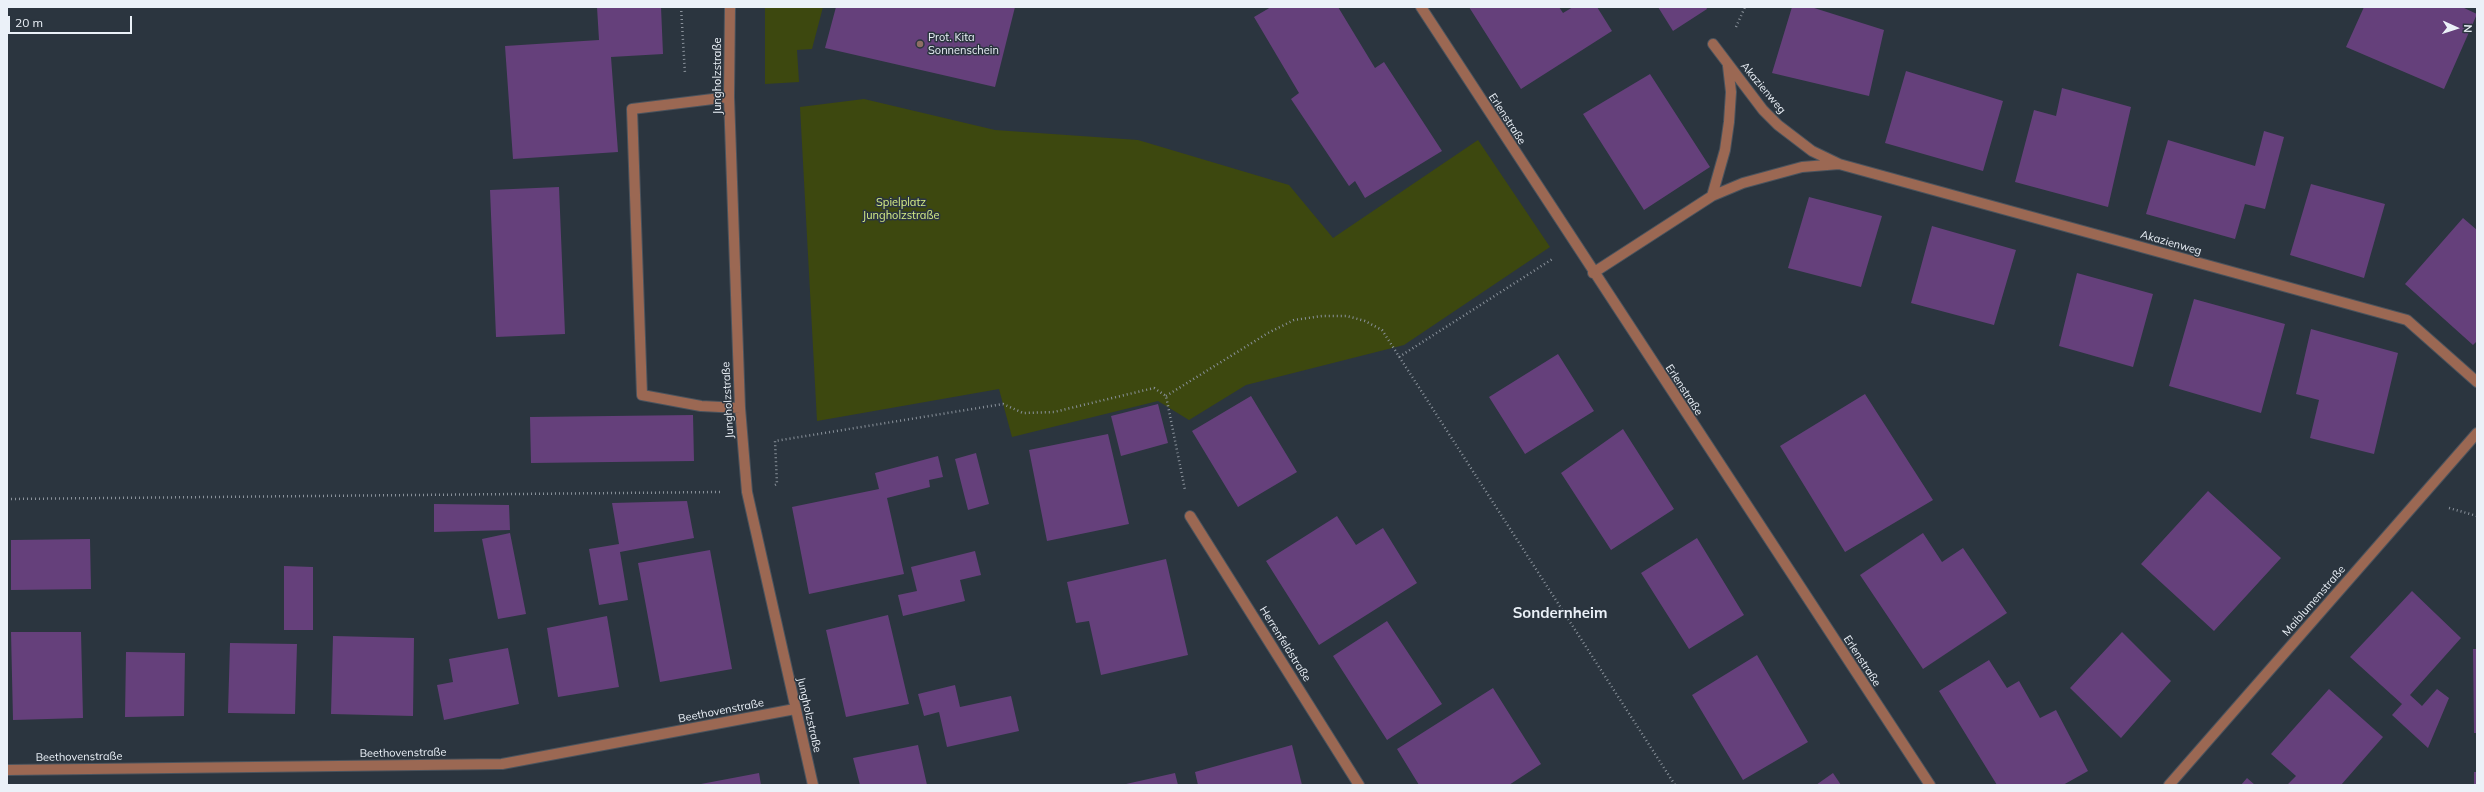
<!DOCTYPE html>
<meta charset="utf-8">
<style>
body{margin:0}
#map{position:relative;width:2484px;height:792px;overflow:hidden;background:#2b353f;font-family:Mulish,sans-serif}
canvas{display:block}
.frame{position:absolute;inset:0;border:8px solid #ebf1f8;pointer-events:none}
.north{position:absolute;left:2436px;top:8px;width:40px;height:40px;-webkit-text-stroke:3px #2b353f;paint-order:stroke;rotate:93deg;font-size:11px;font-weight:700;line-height:16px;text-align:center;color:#ebf1f8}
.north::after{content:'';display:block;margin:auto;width:14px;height:18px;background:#ebf1f8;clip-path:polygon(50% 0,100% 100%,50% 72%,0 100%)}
.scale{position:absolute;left:8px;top:16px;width:124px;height:18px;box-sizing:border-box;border:2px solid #ebf1f8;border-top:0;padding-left:5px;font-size:12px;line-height:14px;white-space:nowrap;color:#ebf1f8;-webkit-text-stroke:3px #2b353f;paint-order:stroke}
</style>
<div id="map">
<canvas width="2484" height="792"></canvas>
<div class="frame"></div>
<div class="north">N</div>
<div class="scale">20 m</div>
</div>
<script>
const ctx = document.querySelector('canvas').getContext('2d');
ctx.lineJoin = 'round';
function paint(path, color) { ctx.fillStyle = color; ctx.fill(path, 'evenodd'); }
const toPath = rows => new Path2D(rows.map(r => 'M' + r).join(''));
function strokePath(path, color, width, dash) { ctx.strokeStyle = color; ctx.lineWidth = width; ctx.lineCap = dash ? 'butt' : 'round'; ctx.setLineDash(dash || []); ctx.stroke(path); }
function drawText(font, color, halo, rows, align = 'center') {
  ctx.font = font + ' Mulish,sans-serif'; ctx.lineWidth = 3; ctx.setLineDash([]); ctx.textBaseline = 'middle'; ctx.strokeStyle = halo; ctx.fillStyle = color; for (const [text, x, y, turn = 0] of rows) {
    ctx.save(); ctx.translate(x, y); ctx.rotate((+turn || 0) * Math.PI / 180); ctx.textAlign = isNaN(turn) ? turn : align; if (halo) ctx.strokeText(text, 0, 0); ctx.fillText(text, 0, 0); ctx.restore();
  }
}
paint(toPath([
 [765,7,823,7,812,49,797,50,799,82,765,84],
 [864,99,995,130,1138,140,1289,185,1333,238,1478,140,1550,247,1404,345,1246,385,1189,420,1158,401,1012,437,999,389,817,421,800,107]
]), '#3d480f');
paint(toPath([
 [597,7,661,7,663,54,611,57,618,152,513,159,505,46,599,40],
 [836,7,1015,7,995,87,825,48],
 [1271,7,1338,7,1375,68,1384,62,1442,151,1365,198,1355,181,1349,186,1291,99,1299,93,1254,17],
 [1469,7,1559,7,1563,13,1573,7,1597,7,1612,31,1521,89],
 [1658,7,1706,7,1707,9,1673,31],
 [1792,7,1811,7,1884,30,1869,96,1772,73],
 [2364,7,2462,7,2477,14,2444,89,2346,47],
 [1906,71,2003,101,1983,171,1885,143],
 [1650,74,1710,167,1644,210,1583,114],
 [2062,88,2131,107,2108,207,2015,182,2034,110,2056,116],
 [2264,131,2284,137,2265,209,2245,204,2235,239,2146,214,2168,140,2255,166],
 [2311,184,2385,204,2364,278,2290,255],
 [559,187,565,334,496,337,490,190],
 [1809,197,1882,216,1861,287,1788,268],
 [2463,218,2477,230,2477,341,2473,345,2405,284],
 [1932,226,2016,250,1994,325,1911,303],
 [2077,273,2153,294,2133,367,2059,346],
 [2194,299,2285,324,2261,413,2169,386],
 [2311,329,2398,353,2374,454,2310,438,2319,400,2296,394],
 [1558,354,1594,411,1525,454,1489,397],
 [1865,394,1933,500,1845,552,1780,446],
 [1251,396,1297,472,1238,507,1192,431],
 [1158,404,1168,443,1121,456,1111,416],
 [693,415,694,461,531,463,530,417],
 [1623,429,1674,509,1611,550,1561,473],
 [1108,434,1129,524,1047,541,1029,450],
 [976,453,989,504,968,510,955,459],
 [938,456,943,477,929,480,930,487,887,498,904,574,809,594,792,507,879,489,875,473],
 [2208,491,2281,558,2214,631,2141,564],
 [687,501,694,538,620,552,628,600,599,605,589,549,619,544,612,503],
 [434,504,509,505,510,530,434,532],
 [1337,516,1356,545,1383,528,1417,583,1319,645,1266,561],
 [510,533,526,614,498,619,482,539],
 [1923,533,1942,562,1963,548,2007,613,1923,669,1860,575],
 [1697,538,1744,615,1689,649,1641,573],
 [90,539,91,589,11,590,11,540],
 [710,550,732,669,660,682,638,563],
 [975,551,981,575,960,580,965,601,903,616,898,595,917,591,911,567],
 [1166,559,1188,655,1101,675,1089,621,1076,623,1067,582],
 [284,566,313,567,313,630,284,630],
 [2412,591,2461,638,2410,695,2422,706,2437,689,2449,698,2428,748,2392,715,2402,704,2350,657],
 [888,615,909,704,846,717,826,630],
 [607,616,619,687,558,697,547,628],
 [1387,621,1442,704,1387,740,1333,656],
 [11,632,81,632,83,718,13,720],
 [2122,632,2171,681,2121,738,2070,688],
 [333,636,414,638,413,716,331,714],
 [230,643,297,644,295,714,228,713],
 [508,648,519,704,444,720,437,685,453,682,449,659],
 [2473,649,2477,649,2477,733,2474,733],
 [126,652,185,653,184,716,125,717],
 [1757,655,1808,742,1743,780,1692,695],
 [1989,660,2007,688,2019,681,2040,718,2056,710,2088,771,2063,785,1997,785,1939,691],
 [955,685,960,707,1011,696,1019,731,947,747,939,712,924,716,918,694],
 [1493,688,1541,764,1509,785,1419,785,1397,749],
 [2329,689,2383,737,2341,785,2287,785,2296,776,2271,754],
 [918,745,927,785,860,785,853,758],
 [1292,745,1302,785,1198,785,1195,772],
 [2474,772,2477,772,2477,785,2474,785],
 [759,773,761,785,701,785,701,784],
 [1175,773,1178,785,1126,785,1126,784],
 [1833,773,1841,785,1816,785],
 [2247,778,2255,785,2241,785]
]), '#65407b');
const minor = toPath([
 [730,7,729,97,740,408,747,492,813,785],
 [1421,7,1930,785],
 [1713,44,1763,110,1778,125,1812,151,1839,164],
 [729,97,632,109,642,395,701,406,740,408],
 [1712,196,1725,150,1729,122,1731,92,1728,66],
 [1593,273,1712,196,1743,183,1802,167,1839,164,2407,320,2477,382],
 [1190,516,1359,785],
 [7,770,502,764,795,709],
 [2169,785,2477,433]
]);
strokePath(minor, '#4a535d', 12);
strokePath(toPath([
 [681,7,685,74],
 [1736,27,1745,7],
 [1399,357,1554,258],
 [1166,396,1268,333,1294,320,1322,316,1347,316,1365,321,1382,330,1675,785],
 [775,485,777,484,775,441,1003,404,1023,413,1054,412,1154,388,1166,396,1185,490],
 [7,499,720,492],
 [2449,508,2477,516]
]), '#8a929b', 2.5, [1, 3]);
strokePath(minor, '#9b6853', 10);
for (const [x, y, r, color] of [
 [920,44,4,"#8d6e63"]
]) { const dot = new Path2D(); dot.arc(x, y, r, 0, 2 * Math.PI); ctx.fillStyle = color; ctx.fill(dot); strokePath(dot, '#2b353f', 1.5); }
drawText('11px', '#ebf1f8', '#2b353f', [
 ["Prot. Kita",928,38],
 ["Sonnenschein",928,51]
], 'left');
drawText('11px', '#ebf1f8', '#2b353f', [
 ["Jungholzstraße",718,76,-90],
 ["Akazienweg",1763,88,50],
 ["Erlenstraße",1507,119,57],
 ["Akazienweg",2171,243,16],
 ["Erlenstraße",1684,390,57],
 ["Jungholzstraße",728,400,-93],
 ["Maiblumenstraße",2314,601,-49],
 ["Herrenfeldstraße",1285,644,58],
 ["Erlenstraße",1862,661,57],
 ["Beethovenstraße",721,711,-11],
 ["Jungholzstraße",809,715,77],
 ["Beethovenstraße",403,753,-1],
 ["Beethovenstraße",79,757,-1]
]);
drawText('11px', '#d6ee86', '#2b353f', [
 ["Spielplatz",901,203],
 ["Jungholzstraße",901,216]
]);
drawText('bold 15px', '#ebf1f8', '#2b353f', [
 ["Sondernheim",1560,613]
]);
</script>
